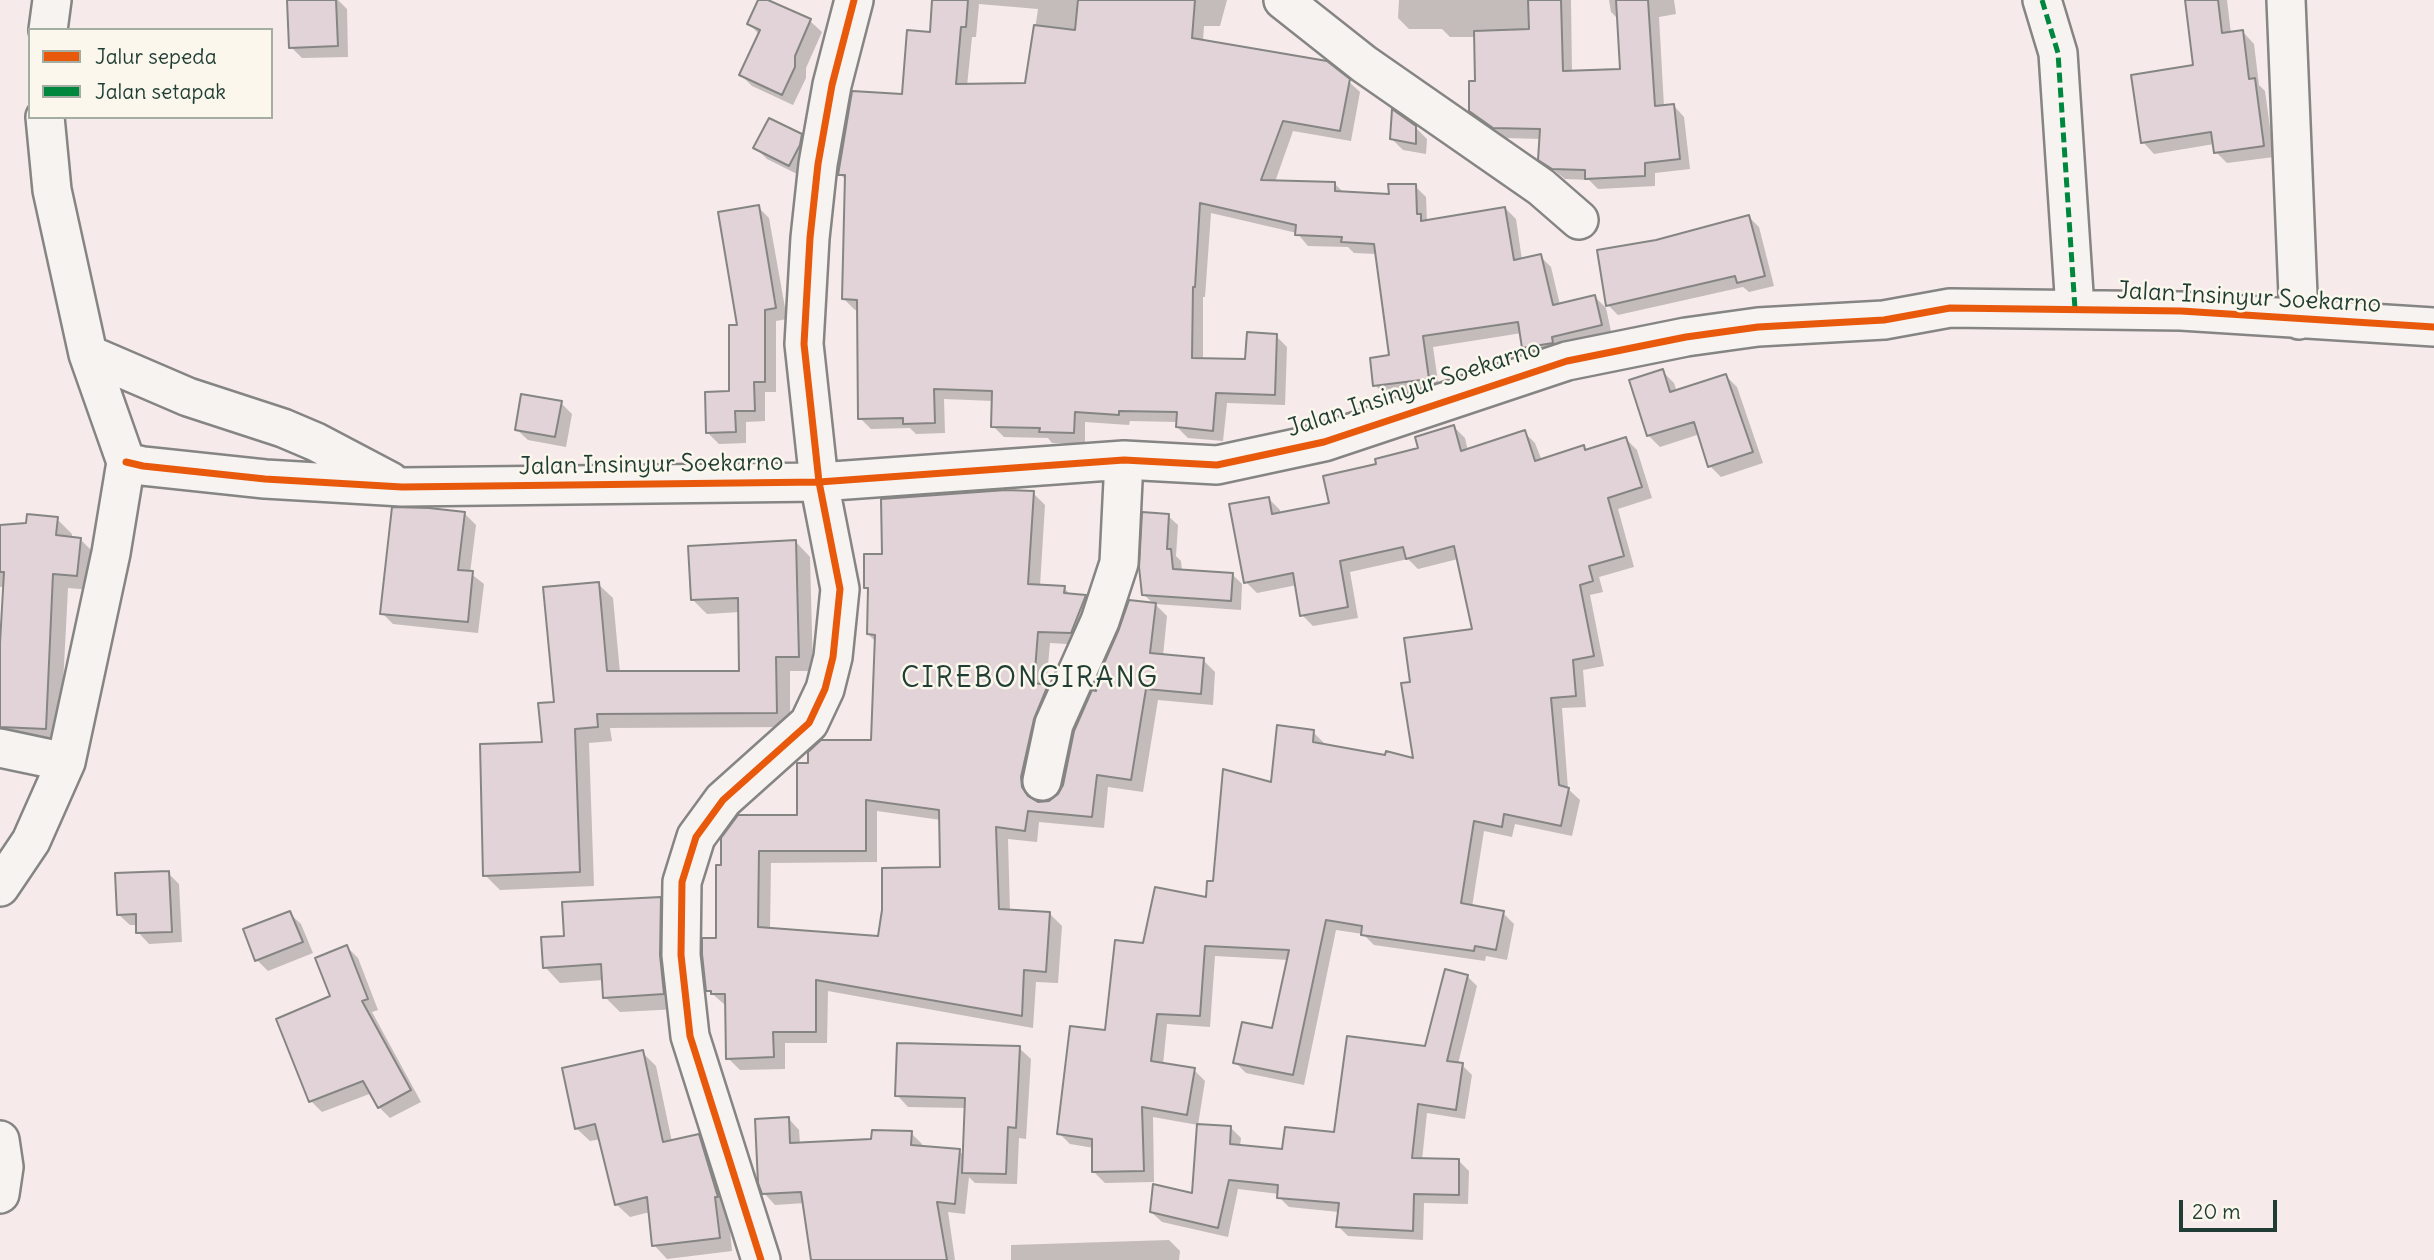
<!DOCTYPE html>
<style>
body{margin:0}
#map{position:relative;width:2434px;height:1260px;overflow:hidden;background:#f6eaea;font-family:Delius,sans-serif}
canvas{display:block}
.legend{position:absolute;left:28px;top:28px;width:245px;height:91px;box-sizing:border-box;background:#fbf7ec;border:2px solid #a3ada2;margin:0;padding:9px 12px;list-style:none;font-size:21px;color:#1f3d34}
.legend li{display:flex;align-items:center;gap:14px;height:35px}
.legend b{width:35px;border:2px solid #a3ada2}
.scale{position:absolute;left:2179px;top:1200px;width:98px;height:32px;box-sizing:border-box;border:4px solid #1f3d34;border-top:0;padding-left:9px;font-size:21px;line-height:24px;white-space:nowrap;color:#1f3d34;-webkit-text-stroke:5px #fbf7ec;paint-order:stroke}
</style>
<div id="map">
<canvas width="2434" height="1260"></canvas>
<ul class="legend">
<li><b style="height:9px;background:#e8590c"></b>Jalur sepeda</li>
<li><b style="height:9px;background:#00873e"></b>Jalan setapak</li>
</ul>
<div class="scale">20 m</div>
</div>
<script>
const ctx = document.querySelector('canvas').getContext('2d');
ctx.lineJoin = 'round';
function paint(path, color) { ctx.fillStyle = color; ctx.fill(path, 'evenodd'); }
const toPath = rows => new Path2D(rows.map(r => 'M' + r).join(''));
function strokePath(path, color, width, dash) { ctx.strokeStyle = color; ctx.lineWidth = width; ctx.lineCap = dash ? 'butt' : 'round'; ctx.setLineDash(dash || []); ctx.stroke(path); }
function drawText(font, color, halo, rows, align = 'center') {
  ctx.font = font + ' Delius,sans-serif'; ctx.lineWidth = 5; ctx.setLineDash([]); ctx.textBaseline = 'middle'; ctx.strokeStyle = halo; ctx.fillStyle = color; for (const [text, x, y, turn = 0] of rows) {
    ctx.save(); ctx.translate(x, y); ctx.rotate((+turn || 0) * Math.PI / 180); ctx.textAlign = isNaN(turn) ? turn : align; if (halo) ctx.strokeText(text, 0, 0); ctx.fillText(text, 0, 0); ctx.restore();
  }
}
paint(toPath([
 [289,0,338,0,347,9,348,57,302,58,291,47],
 [760,0,810,21,822,32,806,68,806,78,793,105,752,86,741,75,760,35,749,24],
 [934,0,1227,0,1220,26,1204,26,1203,41,1348,81,1360,92,1351,141,1293,131,1275,182,1335,184,1344,193,1390,196,1415,186,1426,197,1427,222,1505,208,1516,219,1522,260,1540,256,1551,267,1560,305,1595,297,1606,308,1612,336,1535,359,1524,348,1522,333,1433,347,1439,389,1386,396,1375,385,1391,357,1377,254,1354,253,1348,247,1308,246,1297,233,1211,213,1205,297,1203,297,1203,360,1247,361,1276,336,1287,347,1285,405,1227,403,1223,441,1188,438,1177,427,1178,422,1130,421,1129,425,1085,422,1085,444,1052,443,1048,438,1004,437,993,426,994,401,944,399,945,433,916,434,910,428,871,429,860,418,859,310,855,310,844,299,846,180,840,174,903,95,932,34],
 [979,4,1038,9,1027,85,967,86,972,37,976,37],
 [1399,0,1571,0,1572,73,1622,70,1619,20,1611,12,1609,0,1674,0,1676,14,1659,17,1664,107,1674,106,1684,117,1690,169,1655,173,1655,186,1598,189,1589,180,1565,179,1540,159,1541,139,1505,138,1481,121,1470,110,1477,83,1476,37,1450,37,1442,29,1409,29,1398,18],
 [2187,0,2227,0,2231,34,2243,32,2254,44,2259,85,2265,91,2274,157,2227,163,2216,152,2214,144,2154,154,2143,142,2195,66],
 [1415,127,1427,139,1426,154,1403,150,1392,139],
 [801,135,812,147,801,176,767,159,756,148],
 [758,207,769,218,787,319,776,321,776,392,765,392,765,421,746,422,746,443,719,444,708,433,731,393],
 [1749,217,1759,227,1774,286,1749,292,1743,287,1618,315,1608,305,1656,242],
 [1662,371,1674,383,1677,392,1726,376,1737,387,1763,463,1721,477,1710,466,1700,434,1660,447,1649,436,1632,381],
 [561,403,572,414,566,447,528,440,516,429],
 [1454,427,1465,438,1468,451,1524,432,1535,443,1542,461,1583,447,1587,451,1626,439,1637,450,1652,498,1618,509,1634,567,1599,577,1603,592,1590,595,1604,666,1583,670,1586,707,1562,708,1568,789,1580,800,1572,836,1515,824,1512,837,1484,831,1472,907,1503,913,1514,924,1507,960,1486,956,1485,961,1374,945,1363,934,1336,930,1304,1085,1246,1073,1235,1062,1273,1030,1289,960,1215,956,1210,1027,1167,1024,1163,1065,1194,1070,1205,1081,1198,1125,1153,1117,1154,1182,1105,1183,1094,1172,1094,1148,1070,1144,1059,1133,1145,945,1208,899,1272,785,1313,732,1324,743,1324,746,1415,760,1412,683,1474,630,1458,559,1418,569,1408,559,1350,572,1358,618,1313,626,1302,615,1297,585,1257,593,1246,582,1269,499,1280,510,1280,514,1332,504,1378,465,1421,450],
 [1033,493,1045,505,1040,586,1064,588,1072,596,1086,597,1098,609,1084,645,1050,643,1046,687,1060,699,1033,791,1034,802,1050,802,1058,797,1097,693,1154,604,1143,594,1168,516,1178,525,1176,556,1181,561,1182,571,1232,574,1242,584,1241,610,1155,604,1167,616,1163,656,1203,660,1215,672,1213,705,1158,700,1143,792,1108,787,1104,828,1039,822,1037,842,1008,839,1010,912,1050,914,1062,926,1058,983,1036,982,1033,1028,828,991,827,1043,785,1043,785,1069,740,1070,728,1058,725,1005,708,990,718,939,723,867,799,816,810,765,872,741,876,642,868,634,870,592,865,587,884,556],
 [877,811,941,820,942,868,879,937,770,930,771,863,877,862],
 [465,514,476,525,470,573,484,584,478,633,393,624,382,613],
 [57,519,72,534,72,539,81,540,96,555,92,590,68,588,60,743,13,741,0,728,5,587,0,587,0,527],
 [796,542,810,557,813,671,790,671,790,727,610,728,612,741,589,743,594,886,500,890,485,875,544,744,598,584,613,598,620,673,741,672,740,612,707,614,693,600],
 [168,873,179,884,182,942,149,944,138,932,138,925,130,925,118,914],
 [660,898,675,914,678,1009,620,1012,605,997,604,980,560,983,545,967,565,938],
 [289,913,301,924,313,953,268,971,257,960],
 [347,947,358,958,378,1010,372,1012,421,1102,390,1118,379,1107,372,1093,322,1112,311,1101,333,997],
 [1467,976,1477,986,1458,1064,1462,1065,1472,1075,1465,1119,1427,1113,1422,1160,1459,1161,1469,1171,1468,1204,1424,1203,1423,1240,1348,1236,1338,1226,1339,1212,1289,1207,1279,1197,1279,1194,1238,1189,1228,1237,1162,1222,1151,1212,1194,1195,1231,1128,1241,1138,1240,1147,1284,1151,1335,1133,1426,1048],
 [1019,1048,1031,1059,1026,1139,1019,1138,1017,1184,975,1183,969,1177,965,1214,948,1212,955,1260,813,1260,805,1203,775,1205,764,1193,788,1118,799,1130,800,1144,873,1141,911,1133,922,1144,922,1148,959,1151,964,1156,966,1108,908,1107,897,1095],
 [642,1052,656,1066,672,1142,698,1135,712,1149,728,1210,732,1251,667,1259,654,1245,650,1212,630,1217,616,1204,601,1139,590,1141,576,1128],
 [1169,1240,1180,1251,1179,1260,1011,1260,1011,1245]
]), '#0003');
const building = toPath([
 [287,0,336,0,338,46,289,48,287,0],
 [758,0,768,0,811,19,795,56,795,67,782,95,739,75,760,30,747,24,758,0],
 [932,0,968,0,966,27,961,27,956,84,1025,83,1034,25,1075,30,1078,0,1195,0,1192,38,1327,61,1350,79,1340,131,1283,121,1261,180,1335,182,1335,191,1389,194,1388,184,1416,184,1417,214,1421,214,1421,221,1505,207,1514,260,1541,254,1553,305,1595,295,1602,325,1552,337,1553,343,1522,348,1518,322,1423,336,1429,379,1373,386,1370,358,1389,355,1374,244,1341,242,1342,237,1295,235,1296,225,1200,203,1195,287,1193,287,1192,358,1245,359,1247,332,1277,334,1275,395,1216,393,1213,431,1176,427,1177,412,1119,411,1119,415,1075,412,1074,433,1039,432,1040,428,991,427,992,391,934,389,935,423,903,424,903,418,858,419,857,300,842,299,845,175,838,175,852,91,902,94,907,30,930,32,932,0],
 [1528,0,1561,0,1563,71,1620,69,1616,0,1648,0,1655,106,1674,104,1680,159,1645,163,1645,176,1585,179,1585,170,1552,169,1538,160,1540,129,1493,128,1469,111,1469,81,1475,81,1474,31,1529,29,1528,0],
 [2185,0,2218,0,2222,33,2243,30,2249,79,2255,78,2264,146,2214,153,2211,132,2141,143,2131,75,2193,65,2185,0],
 [1392,109,1416,126,1416,144,1390,139,1392,109],
 [769,118,802,134,800,145,789,166,753,148,769,118],
 [759,205,776,308,765,310,765,382,754,382,755,411,735,411,736,432,706,433,705,392,729,391,729,325,737,325,718,212,759,205],
 [1749,215,1765,276,1737,283,1735,276,1606,306,1597,250,1656,240,1749,215],
 [1663,369,1670,392,1726,374,1753,452,1708,467,1694,422,1647,436,1629,380,1663,369],
 [521,394,562,401,555,437,515,430,521,394],
 [1454,425,1461,451,1525,430,1535,461,1584,445,1585,450,1626,437,1642,487,1608,498,1624,556,1589,566,1593,581,1580,585,1594,656,1573,660,1576,696,1551,698,1559,785,1569,788,1561,826,1504,814,1502,827,1474,821,1461,903,1504,911,1496,950,1475,946,1474,951,1361,935,1362,926,1326,920,1293,1075,1233,1063,1242,1022,1272,1028,1289,950,1205,946,1200,1016,1157,1014,1151,1061,1195,1068,1187,1115,1142,1107,1144,1171,1092,1172,1092,1139,1057,1134,1070,1026,1105,1030,1115,940,1143,943,1155,887,1206,897,1207,881,1213,881,1223,769,1271,782,1277,725,1314,730,1313,742,1385,755,1386,751,1413,758,1401,683,1410,682,1404,638,1472,629,1454,546,1406,559,1403,547,1340,561,1348,607,1300,616,1293,573,1244,583,1229,504,1269,497,1272,514,1329,503,1323,476,1376,464,1375,459,1418,448,1415,437,1454,425],
 [1006,490,1034,491,1028,584,1065,586,1064,593,1086,595,1071,633,1038,632,1034,683,1048,685,1034,719,1021,777,1022,787,1028,796,1038,802,1049,801,1058,794,1063,785,1074,731,1092,690,1096,691,1098,677,1119,629,1129,600,1156,603,1150,653,1204,658,1201,694,1146,689,1131,780,1097,775,1092,817,1028,811,1025,831,996,827,999,909,1050,912,1046,972,1024,970,1022,1016,816,980,816,1032,773,1032,774,1057,726,1059,725,994,711,994,711,991,706,991,702,954,702,938,716,938,716,865,721,865,721,838,738,815,797,815,797,763,808,763,808,752,821,740,871,740,875,635,867,634,868,588,864,588,864,554,882,554,881,499,1006,490],
 [866,800,939,810,940,867,882,868,882,910,878,936,758,927,759,851,866,851,866,800],
 [392,507,429,508,465,512,458,570,473,571,468,622,380,614,392,507],
 [1142,512,1169,514,1167,549,1171,549,1173,569,1233,573,1231,601,1142,595,1139,567,1142,512],
 [27,514,58,517,56,535,81,538,77,576,53,574,46,729,0,727,0,643,4,572,0,572,0,525,26,523,27,514],
 [796,540,799,657,776,657,777,713,597,714,598,727,575,729,580,872,483,876,480,744,542,742,538,703,554,702,543,587,599,582,607,671,739,671,738,598,691,600,688,546,796,540],
 [169,871,172,932,136,933,136,914,117,915,115,873,169,871],
 [661,897,660,955,664,994,603,998,601,964,543,968,541,937,564,936,562,902,661,897],
 [290,911,303,942,255,961,243,929,290,911],
 [347,945,368,999,362,1001,411,1090,378,1108,363,1081,309,1102,276,1019,330,996,315,958,347,945],
 [1445,969,1468,975,1447,1061,1463,1063,1456,1110,1418,1104,1412,1158,1459,1159,1459,1195,1414,1194,1413,1231,1336,1227,1339,1203,1277,1198,1278,1185,1229,1180,1218,1228,1150,1212,1153,1184,1192,1193,1197,1124,1231,1126,1230,1144,1282,1149,1285,1127,1334,1132,1347,1036,1425,1046,1445,969],
 [897,1043,1020,1046,1016,1128,1008,1127,1006,1174,962,1173,965,1098,895,1096,897,1043],
 [643,1050,663,1142,699,1134,718,1197,715,1197,720,1238,652,1246,647,1197,615,1205,595,1124,575,1129,562,1068,643,1050],
 [789,1117,790,1143,871,1139,872,1130,912,1131,911,1145,960,1149,955,1204,937,1202,947,1260,811,1260,801,1192,762,1194,758,1183,755,1119,789,1117]
]);
paint(building, '#e1d3d7');
strokePath(building, '#858584', 2);
const minor = toPath([
 [1283,0,1364,64,1541,187,1579,220],
 [2042,0,2058,53,2075,309],
 [2286,0,2299,320],
 [48,30,52,0],
 [88,354,188,397,283,428,316,442,390,481],
 [126,462,143,466,265,479,402,487,819,482,1124,460,1217,465,1324,442,1567,361,1686,337,1758,327,1884,320,1950,308,2181,311,2434,327],
 [0,748,66,762],
 [1042,781,1054,724,1100,621,1119,563,1124,460],
 [0,887,31,841,66,762,111,553,126,462,88,354,52,190,45,117],
 [0,1140,4,1167,0,1194],
 [761,1260,690,1036,681,955,682,882,696,837,723,800,809,723,825,689,833,657,840,589,819,482,804,344,810,238,818,164,832,85,854,0]
]);
strokePath(minor, '#858584', 42);
strokePath(minor, '#f6f3f0', 37);
strokePath(toPath([
 [2042,0,2058,53,2075,309]
]), '#00873e', 5, [10, 5]);
strokePath(toPath([
 [126,462,143,466,265,479,402,487,819,482,1124,460,1217,465,1324,442,1567,361,1686,337,1758,327,1884,320,1950,308,2181,311,2434,327],
 [761,1260,690,1036,681,955,682,882,696,837,723,800,809,723,825,689,833,657,840,589,819,482,804,344,810,238,818,164,832,85,854,0]
]), '#e8590c', 7);
drawText('24px', '#1f3d34', '#fbf7ec', [
 ["Jalan Insinyur Soekarno",2249,298,3],
 ["Jalan Insinyur Soekarno",1414,389,-18],
 ["Jalan Insinyur Soekarno",651,465,-1]
]);
ctx.letterSpacing = '2px';
drawText('28px', '#1f3d34', '#fbf7ec', [
 ["CIREBONGIRANG",1030,679]
]);
ctx.letterSpacing = '0px';
</script>
